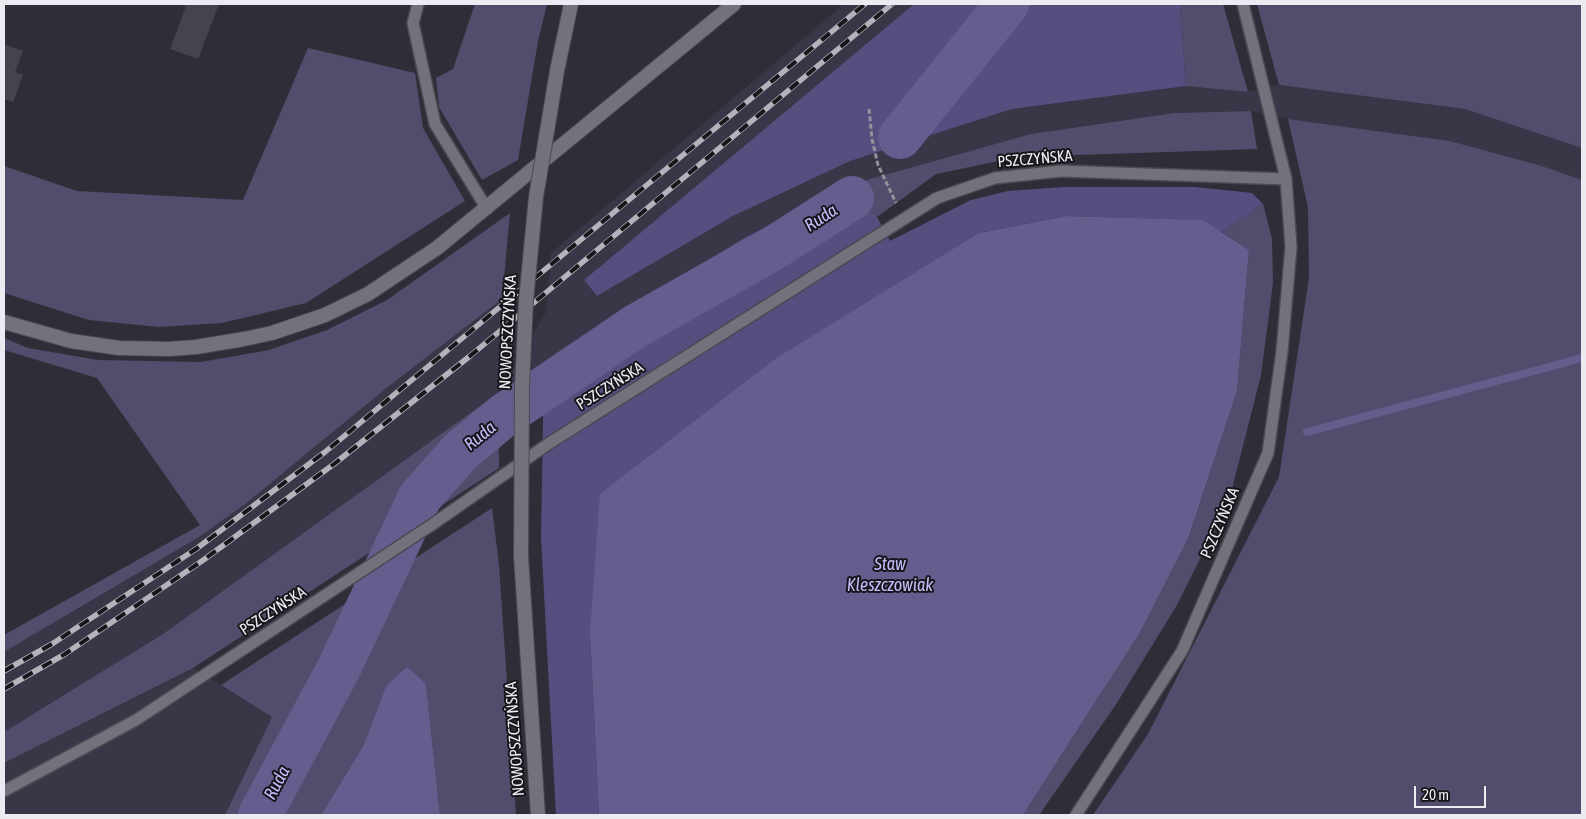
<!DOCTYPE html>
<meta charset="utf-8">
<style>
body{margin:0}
#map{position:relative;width:1586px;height:819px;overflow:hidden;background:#2f2e38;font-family:"Asap Condensed",sans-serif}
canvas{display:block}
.frame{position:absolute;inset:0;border:5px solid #ecebf2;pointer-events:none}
.scale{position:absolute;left:1414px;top:786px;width:72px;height:22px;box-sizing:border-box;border:2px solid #ecebf2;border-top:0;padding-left:6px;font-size:15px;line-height:18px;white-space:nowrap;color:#ecebf2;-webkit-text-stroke:4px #17171b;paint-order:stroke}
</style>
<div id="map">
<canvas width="1586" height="819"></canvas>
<div class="frame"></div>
<div class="scale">20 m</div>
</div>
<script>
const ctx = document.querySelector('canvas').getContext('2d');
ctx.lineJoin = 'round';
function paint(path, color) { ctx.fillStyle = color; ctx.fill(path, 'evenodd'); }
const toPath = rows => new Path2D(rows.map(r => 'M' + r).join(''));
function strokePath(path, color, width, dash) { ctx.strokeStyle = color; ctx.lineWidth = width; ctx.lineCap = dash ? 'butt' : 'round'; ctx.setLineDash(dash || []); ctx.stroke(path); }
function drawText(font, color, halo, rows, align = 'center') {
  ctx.font = font + ' "Asap Condensed",sans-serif'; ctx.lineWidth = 4; ctx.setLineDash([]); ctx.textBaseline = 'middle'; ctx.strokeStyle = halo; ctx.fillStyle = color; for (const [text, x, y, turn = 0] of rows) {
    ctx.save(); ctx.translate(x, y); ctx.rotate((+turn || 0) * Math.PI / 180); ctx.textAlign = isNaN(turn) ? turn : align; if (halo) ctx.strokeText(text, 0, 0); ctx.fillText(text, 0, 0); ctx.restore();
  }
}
paint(toPath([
 [844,4,914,4,584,280,597,296,733,216,850,161,1012,109,1186,86,1248,92,1279,85,1465,109,1582,148,1582,180,1542,166,1450,141,1288,119,1251,111,1174,113,1031,134,845,186,744,238,590,333,544,366,498,393,163,634,4,732,4,652,199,537,244,505,384,390,502,299,499,392,546,312,551,253],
 [193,668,272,717,225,815,4,815,4,763]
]), '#383747');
paint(toPath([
 [475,4,547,4,538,41,518,160,482,180,439,107,436,78,453,69],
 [1180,4,1223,4,1248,92,1186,86],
 [1257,4,1582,4,1582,148,1465,109,1279,85],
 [308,48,415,73,423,128,465,201,306,303,222,323,159,327,89,320,4,293,4,166,77,191,243,200],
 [1251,111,1257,149,1018,157,936,174,877,217,845,186,1031,134,1174,113],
 [1288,119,1450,141,1542,166,1582,180,1582,815,1093,815,1148,734,1279,477,1309,278,1308,207],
 [1263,204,1272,239,1273,283,1261,375,1229,501,1177,605,1115,706,1039,815,1023,815,1101,693,1189,536,1237,391,1249,250,1222,232],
 [510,213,502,299,384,390,244,505,199,537,4,652,4,635,200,525,97,378,4,350,4,338,28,348,98,360,201,362,269,350,327,330,387,300],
 [498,393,499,468,193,668,4,763,4,732,163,634],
 [492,508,499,565,516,815,440,815,426,684,386,686,363,746,321,815,225,815,272,717,221,685]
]), '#514e6d');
paint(toPath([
 [914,4,1180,4,1186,86,1012,109,850,161,733,216,597,296,584,280],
 [845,186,877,217,890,241,971,200,1008,191,1063,187,1195,187,1252,193,1263,204,1222,232,1195,220,1066,216,979,233,590,634,599,815,556,815,541,538,544,366,590,333,744,238]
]), '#554f80');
paint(toPath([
 [1066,216,1203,220,1249,250,1237,391,1189,536,1140,632,1023,815,599,815,590,634,600,494,775,359,979,233],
 [407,667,426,684,440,815,321,815,363,746,386,686]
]), '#645e8f');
strokePath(toPath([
 [1307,432,1582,358]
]), '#645e8f', 8);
strokePath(toPath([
 [900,137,1007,4],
 [260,815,339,668,420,497,460,452,503,416,636,326,772,249,852,198]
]), '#645e8f', 44);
paint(toPath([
 [181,4,219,4,198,59,170,49,186,6],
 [4,44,23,51,15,72,23,75,13,102,4,99]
]), '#44434e');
const service = toPath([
 [418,4,413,23,435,124,487,209],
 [4,791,136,720,433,524,548,444,937,198,995,178,1061,171,1286,179],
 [1076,815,1182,651,1268,453,1282,351,1291,247,1286,179,1243,4]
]);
const minor = toPath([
 [4,322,71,341,119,348,169,349,196,347,244,339,272,333,325,315,368,294,437,248,734,4]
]);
const secondary = toPath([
 [557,71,571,4],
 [521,556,538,815]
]);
strokePath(service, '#4a4952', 14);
strokePath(minor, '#4a4952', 16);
strokePath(secondary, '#4a4952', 16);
strokePath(toPath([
 [869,109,872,139,878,165,896,203]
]), '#93929b', 3, [5, 2.5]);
strokePath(service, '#72727d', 11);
strokePath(minor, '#72727d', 14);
strokePath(secondary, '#72727d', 14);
const rail = toPath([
 [4,671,52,644,196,549,325,452,865,4],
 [4,689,65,654,202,561,334,464,470,356,892,4]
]);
strokePath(rail, '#b4b3bb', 5.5);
strokePath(rail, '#17171b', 4, [11]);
const secondaryBridge = toPath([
 [521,556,522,387,526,301,536,197,557,71]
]);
strokePath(secondaryBridge, '#4a4952', 16, []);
strokePath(secondaryBridge, '#72727d', 14);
drawText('16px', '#ecebf2', '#17171b', [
 ["PSZCZYŃSKA",1035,159,-5],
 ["NOWOPSZCZYŃSKA",508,332,-87],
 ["PSZCZYŃSKA",610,386,-32],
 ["PSZCZYŃSKA",1220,523,-67],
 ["PSZCZYŃSKA",273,611,-33],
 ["NOWOPSZCZYŃSKA",515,739,-94]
]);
drawText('italic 18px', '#c3bdfb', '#17171b', [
 ["Ruda",821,218,-33],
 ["Ruda",480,436,-39],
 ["Staw",890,564],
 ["Kleszczowiak",890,585],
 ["Ruda",277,783,-62]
]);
</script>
